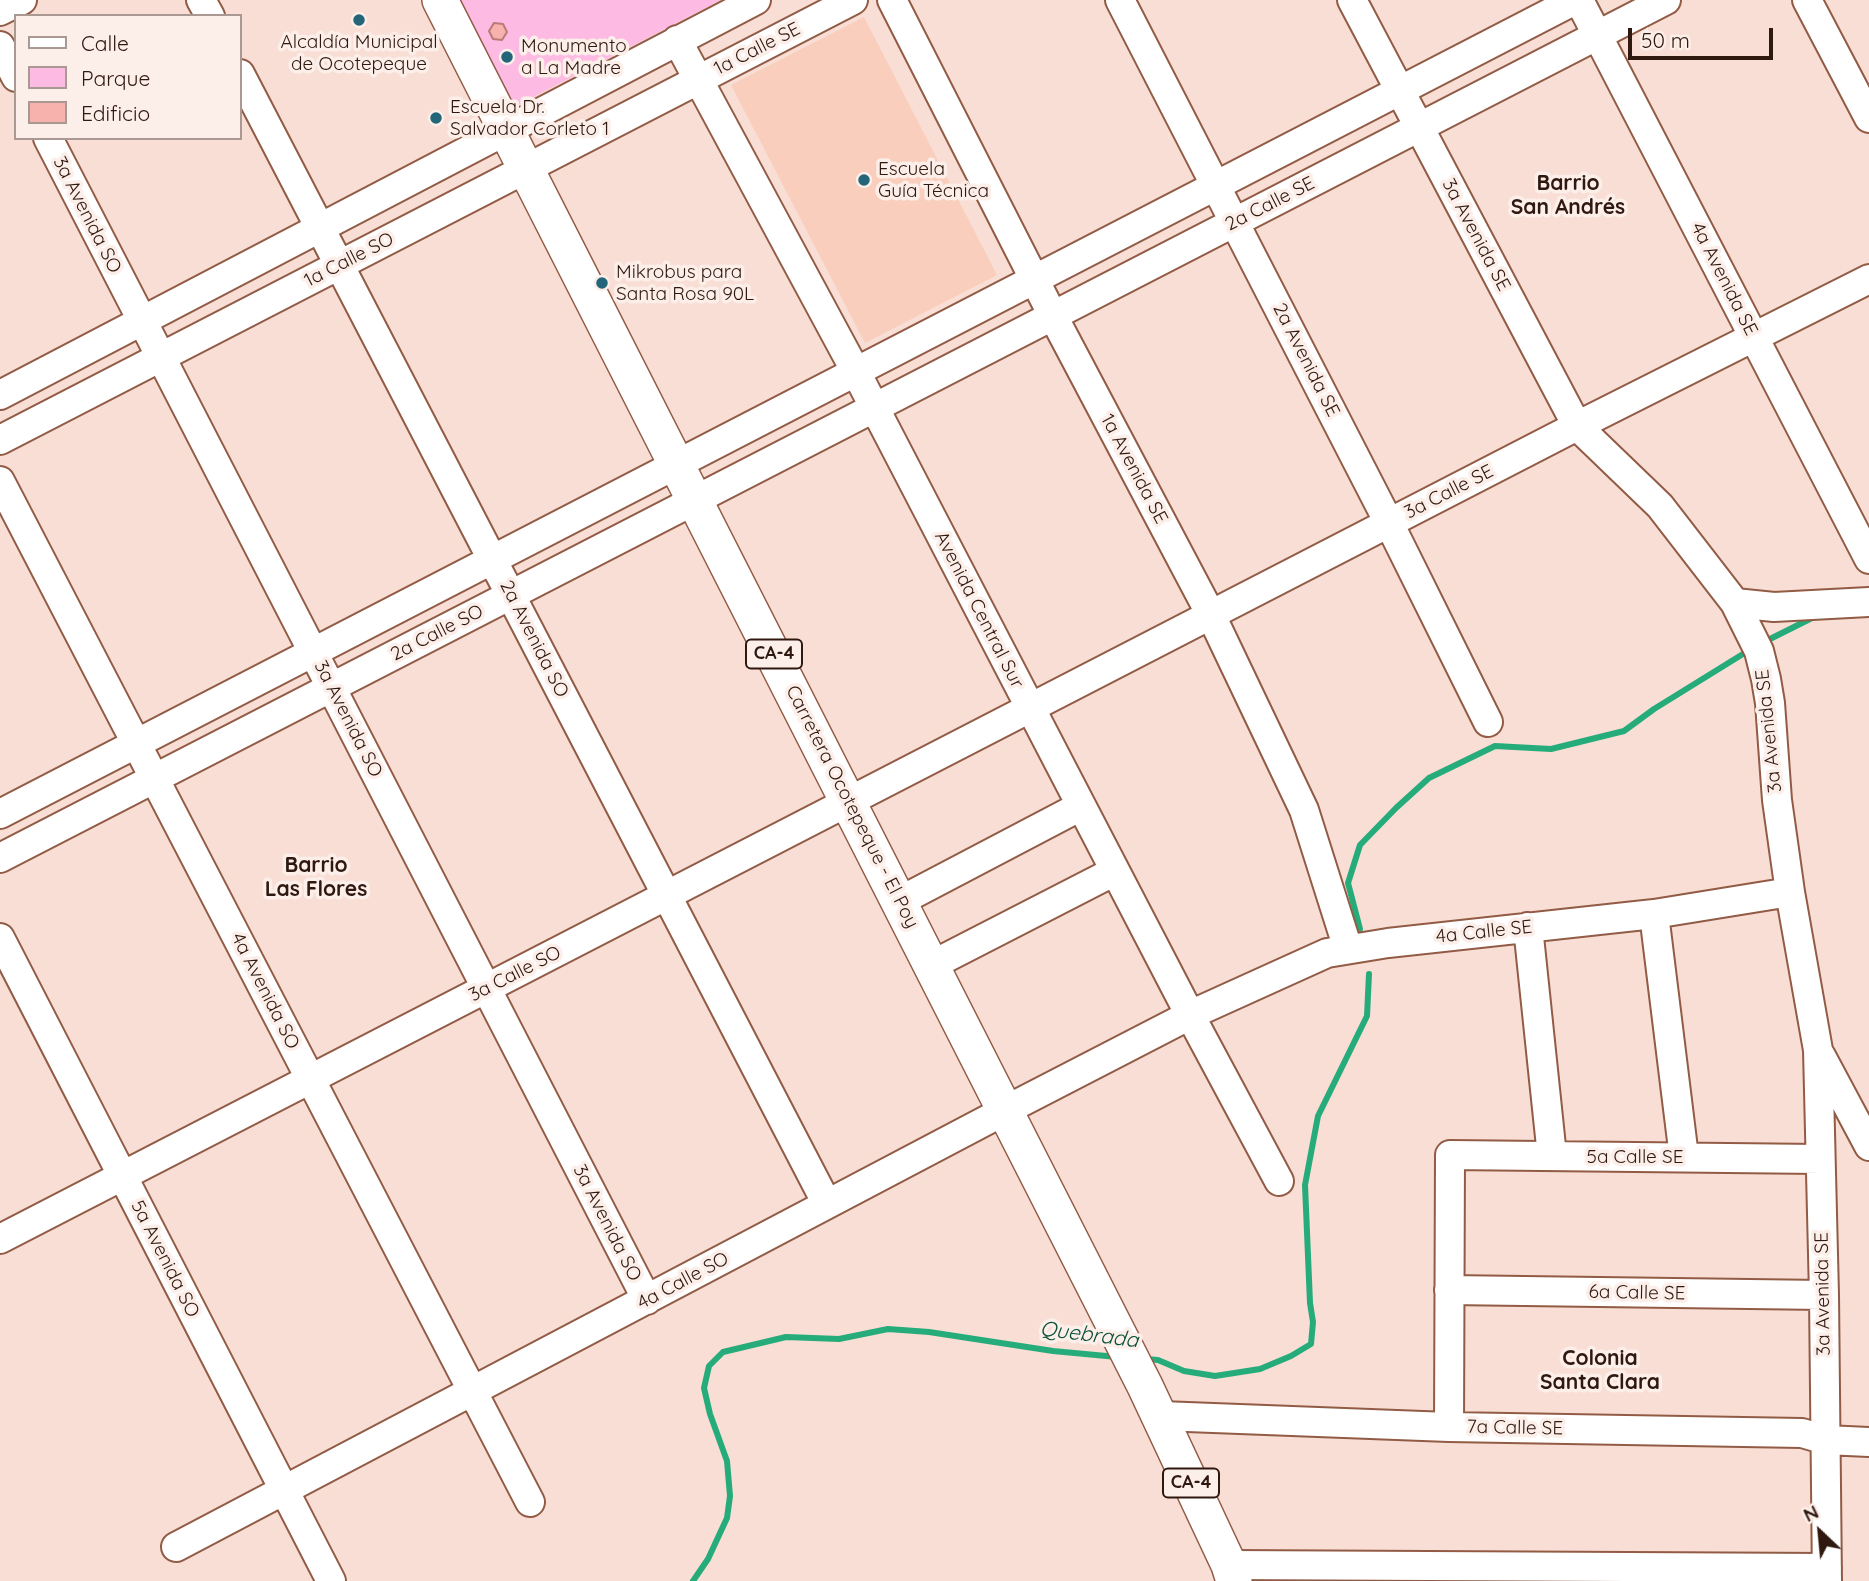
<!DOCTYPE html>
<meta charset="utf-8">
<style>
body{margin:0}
#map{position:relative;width:1869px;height:1581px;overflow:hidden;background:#f8ded4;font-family:Quicksand,sans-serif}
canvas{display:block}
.legend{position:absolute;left:14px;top:14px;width:228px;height:126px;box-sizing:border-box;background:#fceee9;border:2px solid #aa9892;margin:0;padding:9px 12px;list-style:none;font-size:21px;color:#2f180f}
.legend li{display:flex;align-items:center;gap:14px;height:35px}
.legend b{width:35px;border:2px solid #aa9892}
.north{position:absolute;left:1785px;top:1497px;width:70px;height:70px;-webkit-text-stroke:5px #fceee9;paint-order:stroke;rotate:334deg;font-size:19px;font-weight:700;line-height:28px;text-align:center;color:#2f180f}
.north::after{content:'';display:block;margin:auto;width:24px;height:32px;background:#2f180f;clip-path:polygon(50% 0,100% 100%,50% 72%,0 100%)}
.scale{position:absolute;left:1628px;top:28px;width:145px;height:32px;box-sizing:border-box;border:4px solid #2f180f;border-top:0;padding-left:9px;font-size:21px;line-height:24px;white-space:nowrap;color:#2f180f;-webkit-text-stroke:5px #fceee9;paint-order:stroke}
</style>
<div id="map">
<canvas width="1869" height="1581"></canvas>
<ul class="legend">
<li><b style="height:9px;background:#fff"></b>Calle</li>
<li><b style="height:19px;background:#fdbbe3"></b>Parque</li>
<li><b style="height:19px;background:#f7b2ae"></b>Edificio</li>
</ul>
<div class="north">N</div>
<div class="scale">50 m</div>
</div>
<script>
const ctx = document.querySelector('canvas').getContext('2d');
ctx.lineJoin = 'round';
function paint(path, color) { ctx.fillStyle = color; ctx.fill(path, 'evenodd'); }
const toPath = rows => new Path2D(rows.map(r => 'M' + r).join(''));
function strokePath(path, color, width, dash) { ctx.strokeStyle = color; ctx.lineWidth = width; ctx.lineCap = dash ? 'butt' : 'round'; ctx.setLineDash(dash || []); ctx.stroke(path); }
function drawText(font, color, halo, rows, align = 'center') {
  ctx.font = font + ' Quicksand,sans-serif'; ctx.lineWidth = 7; ctx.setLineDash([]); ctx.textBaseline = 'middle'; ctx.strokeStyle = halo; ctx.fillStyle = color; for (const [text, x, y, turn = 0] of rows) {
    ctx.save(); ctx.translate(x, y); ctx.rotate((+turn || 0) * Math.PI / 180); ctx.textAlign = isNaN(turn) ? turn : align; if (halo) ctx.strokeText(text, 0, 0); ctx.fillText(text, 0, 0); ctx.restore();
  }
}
paint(toPath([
 [864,17,997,275,865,343,731,85]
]), '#f9cebd');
paint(toPath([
 [455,0,721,0,512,108]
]), '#fdbbe3');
strokePath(toPath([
 [1764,642,1814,617],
 [1360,929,1348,883,1360,845,1396,808,1429,778,1495,746,1551,749,1624,731,1654,709,1751,649],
 [1146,1359,1158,1360,1184,1371,1215,1376,1260,1369,1291,1356,1311,1344,1313,1322,1310,1303,1305,1185,1318,1116,1367,1016,1369,974],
 [693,1581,708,1559,727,1518,730,1496,727,1461,710,1414,704,1388,709,1366,723,1352,786,1337,839,1339,888,1329,929,1332,1053,1351,1117,1357]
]), '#26ac7a', 6);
const building = toPath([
 [494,23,503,24,507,32,502,40,493,39,489,31,494,23]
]);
paint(building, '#f7b2ae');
strokePath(building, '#ba7a77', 2);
const minor = toPath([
 [201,0,210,16],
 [892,0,1053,316,1211,615,1304,810,1348,949],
 [1120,0,1389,523,1488,722],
 [1352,0,1577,426,1660,506,1735,603,1759,651,1766,679,1770,703,1777,800,1790,892,1818,1050,1824,1295,1827,1581],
 [1579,0,1869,559],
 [1807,0,1869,118],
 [0,11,22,0],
 [677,40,856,372,1190,1015,1279,1181],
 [0,46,16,77],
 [240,74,827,1204],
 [48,138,647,1300],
 [0,395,756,0],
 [0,440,853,0],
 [0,481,530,1502],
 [1735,603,1774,607,1869,602],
 [0,814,1575,0],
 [0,858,1666,0],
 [900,901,1081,806],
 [1654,914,1684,1157],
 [1528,927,1552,1156],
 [0,938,331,1581],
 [932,965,1115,871],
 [1821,1056,1869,1146],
 [0,1239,1577,426,1869,279],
 [1449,1290,1824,1295],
 [1161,1416,1449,1427,1802,1433,1826,1440,1869,1442],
 [1449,1427,1450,1155,1820,1159],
 [176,1547,1006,1110,1190,1015,1327,953,1388,943,1654,914,1790,892],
 [1229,1565,1827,1568]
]);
const major = toPath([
 [440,0,1145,1386,1229,1565,1234,1581]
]);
strokePath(minor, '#925b45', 32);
strokePath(major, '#925b45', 38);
strokePath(minor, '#fff', 28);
strokePath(major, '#fff', 35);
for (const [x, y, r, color] of [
 [359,20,7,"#246579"],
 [507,57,7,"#246579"],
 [436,118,7,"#246579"],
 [864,180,7,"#246579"],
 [602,283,7,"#246579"]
]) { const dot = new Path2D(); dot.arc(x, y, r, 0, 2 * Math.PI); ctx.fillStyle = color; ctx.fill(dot); strokePath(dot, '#fceee9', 2.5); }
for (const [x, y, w] of [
 [774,654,56],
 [1191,1483,56]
]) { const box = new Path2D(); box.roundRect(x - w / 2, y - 14.5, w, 29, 5); ctx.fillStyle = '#fceee9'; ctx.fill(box); strokePath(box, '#2f180f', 2); }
drawText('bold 18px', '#2f180f', null, [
 ["CA-4",774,654],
 ["CA-4",1191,1483]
]);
drawText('19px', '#2f180f', '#fceee9', [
 ["Alcaldía Municipal",359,42,"center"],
 ["de Ocotepeque",359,64,"center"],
 ["Monumento",521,46],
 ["a La Madre",521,68],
 ["Escuela Dr.",450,107],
 ["Salvador Corleto 1",450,129],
 ["Escuela",878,169],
 ["Guía Técnica",878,191],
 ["Mikrobus para",616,272],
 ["Santa Rosa 90L",616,294]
], 'left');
drawText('19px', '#2f180f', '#fceee9', [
 ["1a Calle SE",757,49,-27],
 ["2a Calle SE",1270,204,-27],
 ["3a Avenida SO",87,215,63],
 ["3a Avenida SE",1476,235,62],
 ["1a Calle SO",349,260,-27],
 ["4a Avenida SE",1724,279,63],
 ["2a Avenida SE",1306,360,63],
 ["1a Avenida SE",1134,469,62],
 ["3a Calle SE",1449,492,-27],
 ["Avenida Central Sur",979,610,63],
 ["2a Calle SO",437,633,-27],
 ["2a Avenida SO",534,639,63],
 ["3a Avenida SO",348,719,63],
 ["3a Avenida SE",1769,731,-96],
 ["Carretera Ocotepeque - El Poy",852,807,63],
 ["4a Calle SE",1484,932,-6],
 ["3a Calle SO",515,974,-27],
 ["4a Avenida SO",265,991,63],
 ["5a Calle SE",1635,1157],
 ["3a Avenida SO",607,1223,63],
 ["5a Avenida SO",165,1259,63],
 ["4a Calle SO",683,1281,-28],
 ["6a Calle SE",1637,1293,1],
 ["3a Avenida SE",1823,1294,-91],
 ["7a Calle SE",1515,1428,1]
]);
drawText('bold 21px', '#2f180f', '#fceee9', [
 ["Barrio",1568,184],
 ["San Andrés",1568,208],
 ["Barrio",316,866],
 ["Las Flores",316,890],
 ["Colonia",1600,1359],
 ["Santa Clara",1600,1383]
]);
drawText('italic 21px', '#0b5137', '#fceee9', [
 ["Quebrada",1089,1335,7]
]);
</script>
